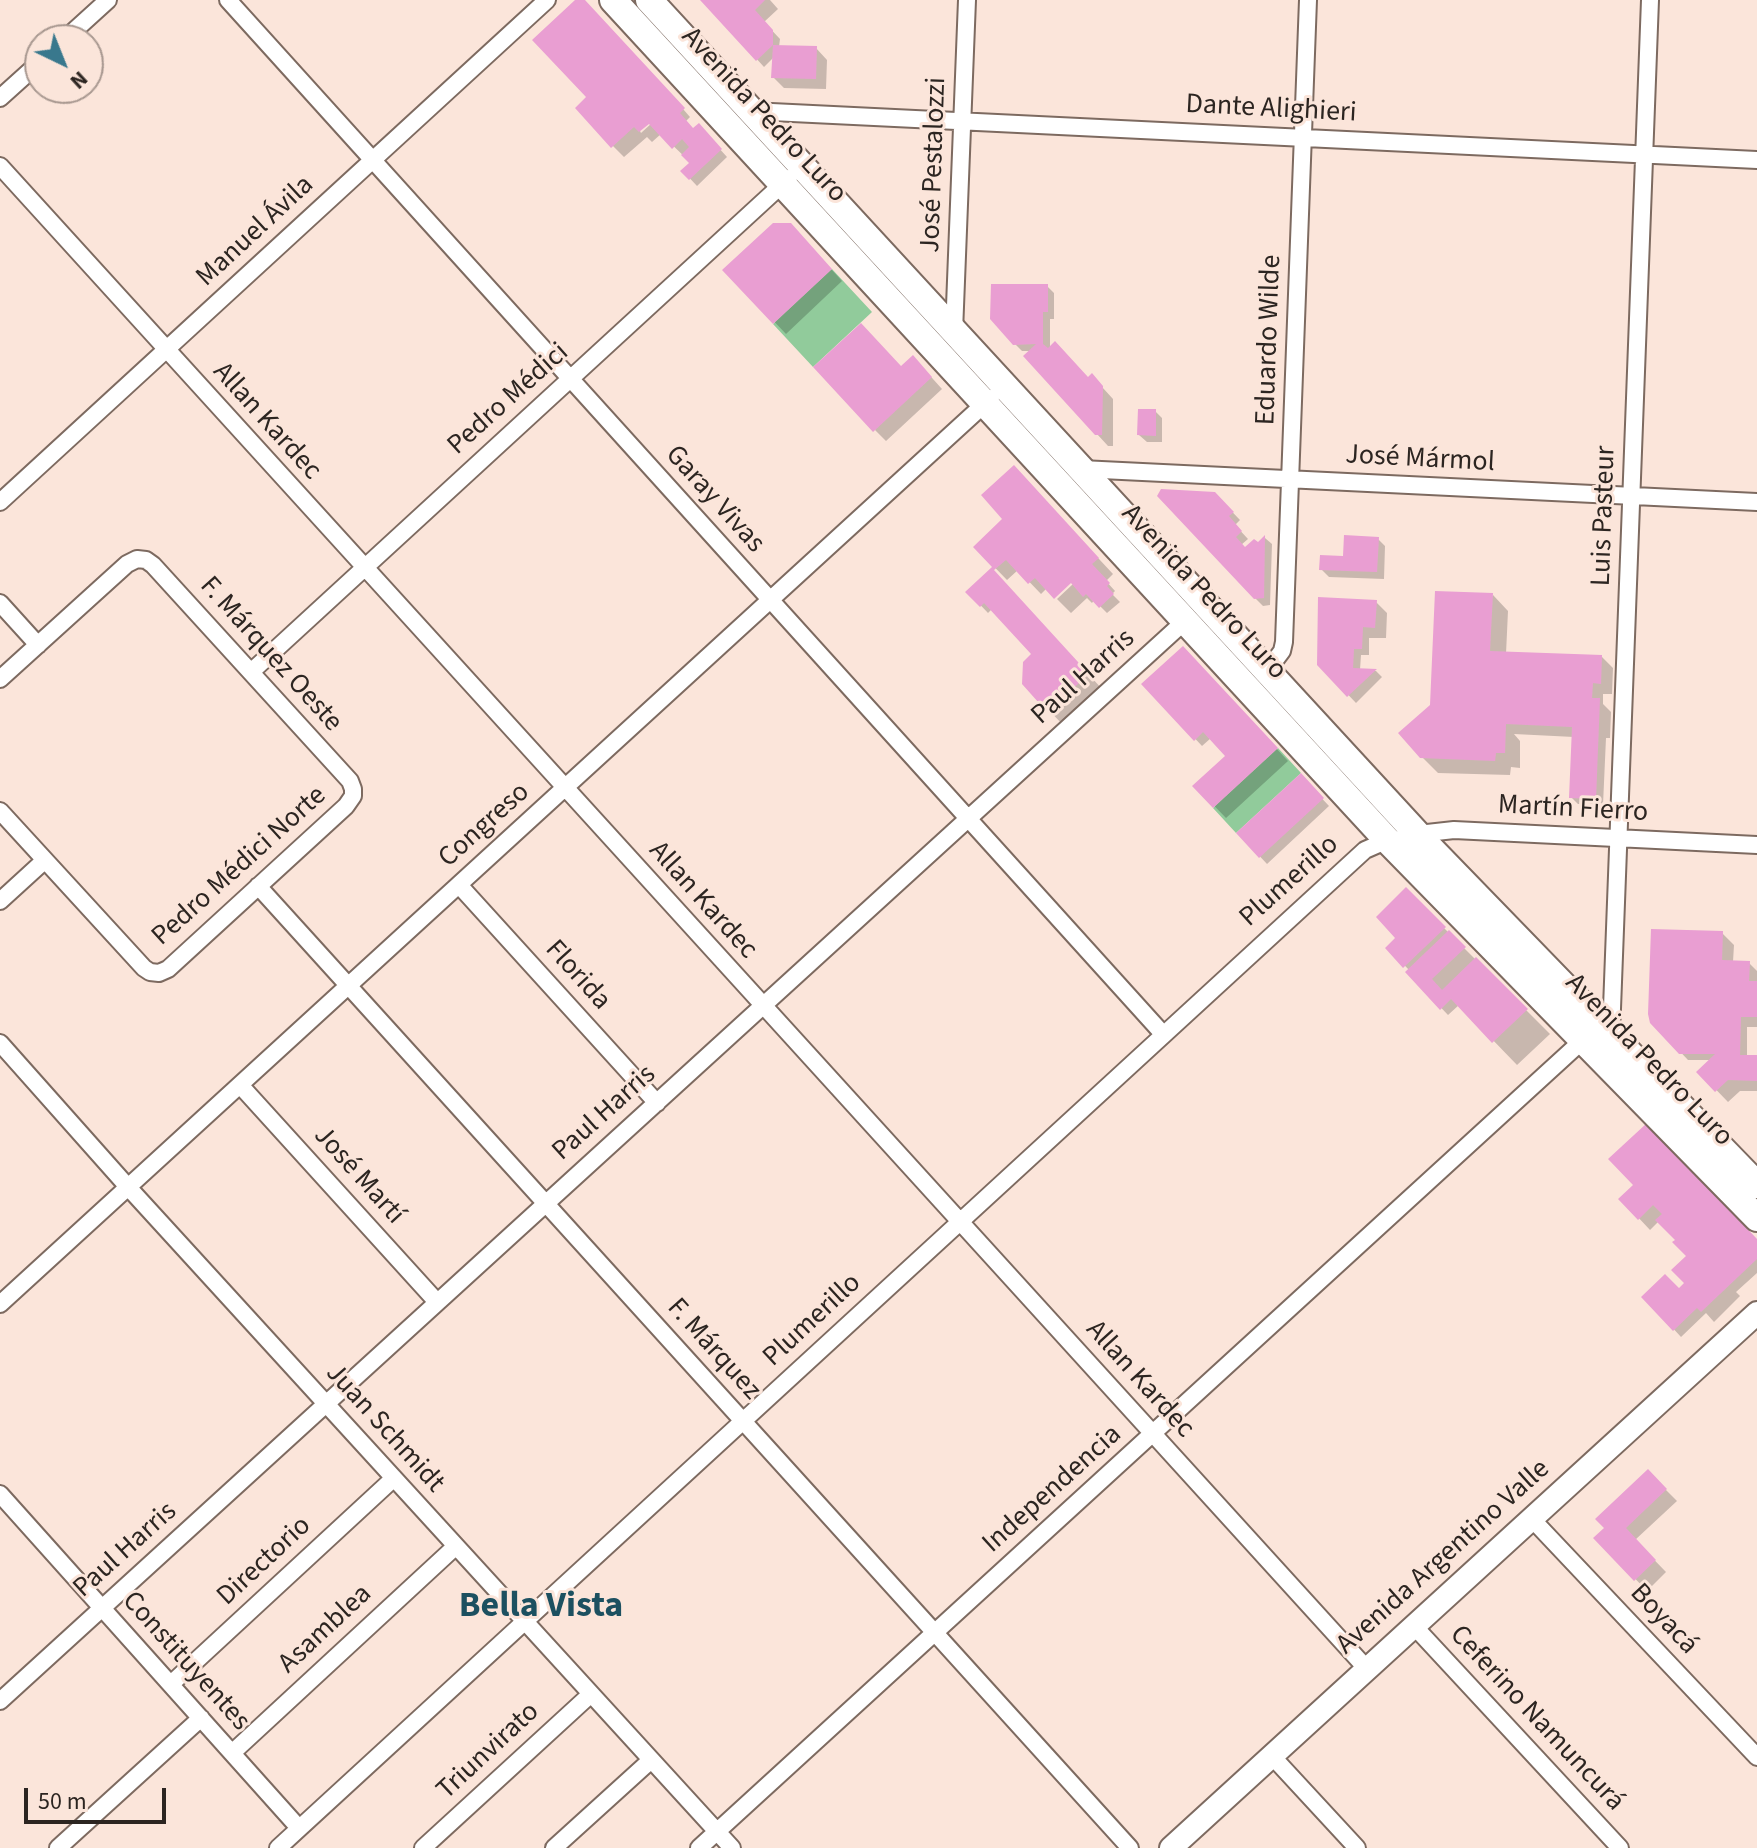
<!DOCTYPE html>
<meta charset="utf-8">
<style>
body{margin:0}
#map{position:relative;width:1757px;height:1848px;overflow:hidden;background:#fbe5da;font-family:"Source Sans 3",sans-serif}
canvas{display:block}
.north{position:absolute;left:24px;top:24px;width:80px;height:80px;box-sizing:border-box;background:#fbe5da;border:2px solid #a89890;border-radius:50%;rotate:137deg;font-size:22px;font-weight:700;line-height:32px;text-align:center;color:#2c2521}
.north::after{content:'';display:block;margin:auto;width:28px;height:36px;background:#39788d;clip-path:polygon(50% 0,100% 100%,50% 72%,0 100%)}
.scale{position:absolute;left:24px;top:1788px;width:142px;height:36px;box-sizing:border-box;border:4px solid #2c2521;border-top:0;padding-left:10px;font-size:24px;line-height:28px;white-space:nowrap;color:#2c2521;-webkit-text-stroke:6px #fbe5da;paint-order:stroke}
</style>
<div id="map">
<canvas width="1757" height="1848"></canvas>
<div class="north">N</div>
<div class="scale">50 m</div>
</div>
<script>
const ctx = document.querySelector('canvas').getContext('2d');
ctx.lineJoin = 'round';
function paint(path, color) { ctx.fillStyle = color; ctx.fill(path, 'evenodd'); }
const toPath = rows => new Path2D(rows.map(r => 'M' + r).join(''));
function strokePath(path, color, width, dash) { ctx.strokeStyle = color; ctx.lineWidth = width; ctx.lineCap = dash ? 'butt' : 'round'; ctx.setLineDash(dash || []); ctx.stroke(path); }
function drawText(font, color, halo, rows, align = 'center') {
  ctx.font = font + ' "Source Sans 3",sans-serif'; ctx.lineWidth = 6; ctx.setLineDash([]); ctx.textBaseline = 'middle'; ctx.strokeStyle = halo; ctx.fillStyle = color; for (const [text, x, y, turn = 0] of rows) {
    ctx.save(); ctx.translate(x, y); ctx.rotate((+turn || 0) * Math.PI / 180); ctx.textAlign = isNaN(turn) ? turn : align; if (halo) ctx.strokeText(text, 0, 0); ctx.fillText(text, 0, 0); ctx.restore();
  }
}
paint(toPath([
 [832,269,872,312,813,367,773,324],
 [1278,748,1301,773,1236,833,1213,808]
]), '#91cb9b');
paint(toPath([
 [578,0,641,133,676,101,690,117,685,122,694,131,699,126,727,157,697,186,683,171,691,163,661,134,652,142,647,137,624,157,613,146,589,98],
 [703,0,770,0,778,9,764,22,780,39,779,47,816,48,827,60,826,89,784,88,773,77,774,57,764,67],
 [802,237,842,281,786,334,725,270],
 [1047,286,1054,293,1054,319,1050,319,1050,349,1088,379,1092,376,1113,399,1113,446,1108,446,1097,434,1032,351,1022,351,1014,343],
 [901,369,924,369,942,389,886,441,875,430],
 [1155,411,1162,418,1162,442,1147,442,1139,435],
 [1215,494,1240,520,1235,525,1248,539,1241,545,1245,550,1258,545,1265,538,1272,544,1270,605,1263,606,1255,598],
 [1046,502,1113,574,1106,581,1115,591,1112,594,1120,602,1107,613,1094,600,1092,603,1087,598,1071,613,1057,599,1073,584,1073,579,1047,588,1041,594,1018,570,1007,580,975,547],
 [1378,539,1385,546,1384,579,1329,577,1321,569,1345,558],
 [968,592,1021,601,1103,690,1064,726,1024,684,1034,654,992,609,988,613],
 [1493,595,1508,611,1506,654,1602,657,1613,668,1612,694,1603,694,1603,704,1611,712,1610,738,1606,738,1603,805,1578,804,1571,797,1574,737,1514,734,1520,741,1520,768,1511,767,1510,775,1438,773,1422,757,1432,706],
 [1376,602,1387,613,1386,638,1369,638,1369,655,1361,655,1360,670,1376,671,1382,677,1356,703,1319,664],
 [1183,648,1288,761,1226,818,1195,786,1228,756,1211,738,1202,746,1144,684],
 [1301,776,1329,806,1267,864,1239,834],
 [1406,890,1550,1034,1517,1065,1459,1005,1448,1015,1407,972,1409,970,1388,948,1398,938],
 [1722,933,1734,945,1733,962,1749,963,1757,971,1757,1027,1747,1027,1747,1057,1757,1057,1757,1091,1740,1091,1728,1102,1699,1072,1711,1060,1688,1060,1652,1022],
 [1635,1185,1757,1242,1757,1273,1736,1292,1740,1296,1714,1322,1706,1313,1681,1337,1644,1297,1679,1291,1687,1283,1689,1256,1678,1241,1659,1221,1650,1230,1621,1199],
 [1648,1472,1677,1501,1635,1540,1666,1572,1647,1591,1596,1538,1606,1528]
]), '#0003');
paint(toPath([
 [575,0,585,0,685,108,680,113,693,128,699,123,722,149,689,180,680,171,689,163,681,155,689,147,682,139,672,149,649,124,639,132,634,127,611,148,575,108,586,97,532,40],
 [700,0,765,0,755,10,773,30,773,45,817,46,816,79,771,78,773,45,756,61],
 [773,223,791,223,832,269,773,324,722,270],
 [991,284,1048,284,1048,312,1043,312,1043,344,1048,348,1055,341,1088,377,1092,373,1103,386,1102,435,1095,435,1023,356,1036,344,1013,345,990,319],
 [861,323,901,366,913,355,932,377,873,432,813,367],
 [1138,409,1156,409,1156,436,1137,435],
 [1014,465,1099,558,1092,564,1110,583,1107,586,1114,594,1099,608,1086,594,1083,597,1071,583,1054,599,1035,578,1028,584,1006,560,994,570,1089,674,1047,712,1022,684,1023,662,1031,654,984,603,980,607,965,592,992,567,973,547,1002,519,981,495],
 [1161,489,1215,492,1234,512,1229,516,1242,531,1236,537,1245,547,1254,539,1258,542,1265,535,1264,598,1254,599,1157,496],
 [1344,535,1379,537,1377,572,1319,570,1320,555,1343,556],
 [1435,591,1493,593,1490,651,1602,655,1601,684,1593,683,1592,698,1600,698,1596,799,1569,798,1572,727,1506,724,1505,753,1496,753,1495,761,1420,758,1398,733,1430,705],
 [1318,597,1377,600,1375,628,1363,627,1362,649,1354,649,1353,668,1377,669,1347,697,1317,665],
 [1183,646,1278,748,1213,808,1192,786,1225,756,1203,732,1194,741,1141,684],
 [1301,773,1324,798,1259,858,1236,833],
 [1406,887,1446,927,1403,968,1385,948,1395,938,1376,917],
 [1651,929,1723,931,1722,960,1750,961,1749,981,1757,981,1757,1017,1741,1017,1740,1055,1757,1055,1757,1081,1728,1080,1715,1092,1696,1072,1715,1054,1679,1054,1650,1023,1648,1014],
 [1449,930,1466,947,1432,979,1442,990,1476,957,1528,1009,1492,1043,1451,999,1440,1010,1405,972],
 [1647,1123,1757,1239,1757,1259,1701,1312,1697,1308,1673,1331,1641,1297,1665,1274,1679,1288,1684,1283,1671,1270,1686,1256,1672,1242,1675,1240,1655,1220,1662,1214,1653,1205,1638,1220,1618,1199,1633,1185,1608,1159],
 [1648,1469,1667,1489,1626,1528,1656,1560,1634,1581,1593,1538,1604,1528,1595,1519]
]), '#e99ed2');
const minor = toPath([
 [228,0,1163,1034],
 [64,40,108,0],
 [0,98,40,62],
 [751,111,1757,160],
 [0,166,1367,1669],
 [954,332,967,0],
 [1081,469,1757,502],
 [0,502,547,0],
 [0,603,38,645],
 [1256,660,1266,662,1276,659,1282,651,1284,642,1308,0],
 [251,672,789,178],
 [0,679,127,564,137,559,146,560,153,565,350,781,353,789,353,796,346,806,168,969,159,973,150,972,144,968,0,811],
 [459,885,657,1103],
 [258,886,1130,1848],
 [0,901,45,860],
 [1611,1035,1650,0],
 [0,1043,128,1187,732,1848],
 [240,1085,437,1302],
 [0,1304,991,398],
 [0,1494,299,1828],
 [1532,1519,1757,1757],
 [1414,1626,1620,1848],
 [171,1684,394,1478],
 [0,1701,1185,621,1190,624],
 [232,1753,456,1546],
 [1272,1756,1357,1848],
 [58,1848,201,1718],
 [278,1848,1365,850,1381,843,1427,833,1454,830,1757,845],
 [423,1848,591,1694],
 [554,1848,651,1760],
 [699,1848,1583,1040]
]);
const secondary = toPath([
 [1171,1848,1757,1313]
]);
const primary = toPath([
 [613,0,1388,841,1757,1218],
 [649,0,1432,850,1757,1185]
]);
strokePath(minor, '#7d6a60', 20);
strokePath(secondary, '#7d6a60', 26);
strokePath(primary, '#7d6a60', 30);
strokePath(minor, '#fff', 16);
strokePath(secondary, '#fff', 22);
strokePath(primary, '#fff', 26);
drawText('28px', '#2c2521', '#fbe5da', [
 ["Dante Alighieri",1271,110,3],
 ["Avenida Pedro Luro",763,116,47],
 ["José Pestalozzi",935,165,-88],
 ["Manuel Ávila",256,232,-43],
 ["Eduardo Wilde",1270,340,-88],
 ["Pedro Médici",509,400,-42],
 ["Allan Kardec",266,422,48],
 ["José Mármol",1420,460,3],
 ["Garay Vivas",714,500,48],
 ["Luis Pasteur",1605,516,-88],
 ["Avenida Pedro Luro",1203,593,47],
 ["F. Márquez Oeste",270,655,48],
 ["Paul Harris",1084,678,-42],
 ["Martín Fierro",1573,810,3],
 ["Congreso",485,826,-42],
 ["Pedro Médici Norte",240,867,-42],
 ["Plumerillo",1290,882,-42],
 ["Allan Kardec",702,901,48],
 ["Florida",577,976,48],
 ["Avenida Pedro Luro",1648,1061,46],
 ["Paul Harris",605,1114,-42],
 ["José Martí",358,1176,48],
 ["Plumerillo",813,1321,-43],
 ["F. Márquez",713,1350,48],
 ["Allan Kardec",1139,1380,48],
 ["Juan Schmidt",384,1429,48],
 ["Independencia",1053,1490,-42],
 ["Paul Harris",126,1551,-42],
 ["Avenida Argentino Valle",1444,1558,-42],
 ["Directorio",265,1562,-43],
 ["Boyacá",1663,1620,47],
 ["Asamblea",326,1630,-43],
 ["Constituyentes",185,1662,48],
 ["Ceferino Namuncurá",1536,1719,47],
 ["Triunvirato",489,1752,-43]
]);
drawText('bold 36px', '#1c5060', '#fbe5da', [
 ["Bella Vista",541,1608]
]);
</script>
